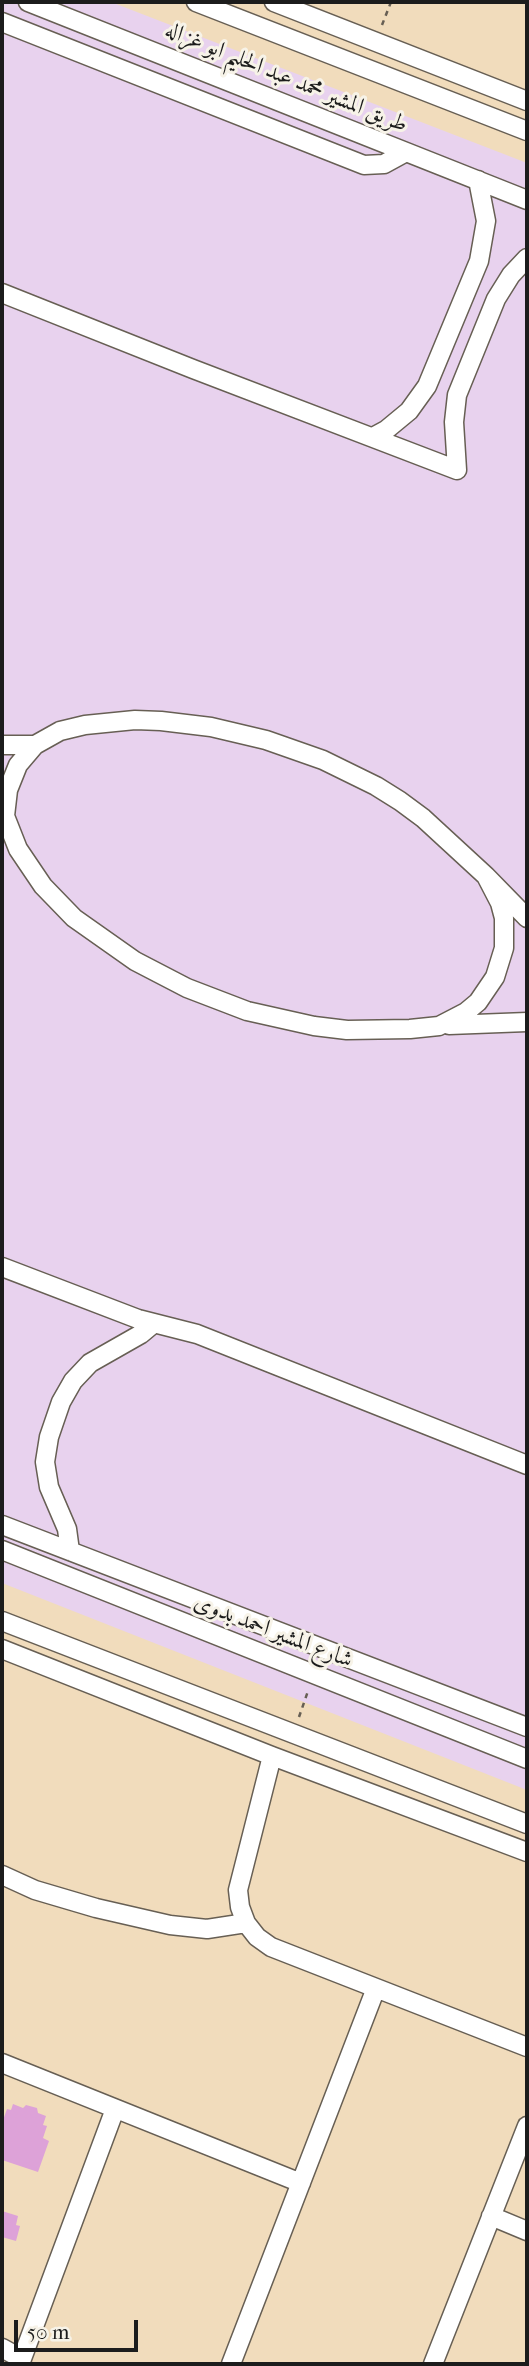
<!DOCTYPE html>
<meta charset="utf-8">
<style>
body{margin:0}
#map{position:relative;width:529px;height:2366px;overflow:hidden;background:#f1dcbc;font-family:"IM FELL French Canon",serif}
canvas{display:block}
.frame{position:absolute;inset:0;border:4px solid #1c1c1c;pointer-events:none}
.scale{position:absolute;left:14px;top:2320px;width:124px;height:32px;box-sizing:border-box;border:4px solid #1c1c1c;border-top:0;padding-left:9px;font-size:21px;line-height:24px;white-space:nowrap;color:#1c1c1c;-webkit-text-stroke:5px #f7f3e8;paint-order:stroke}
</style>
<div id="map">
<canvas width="529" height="2366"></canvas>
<div class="frame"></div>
<div class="scale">50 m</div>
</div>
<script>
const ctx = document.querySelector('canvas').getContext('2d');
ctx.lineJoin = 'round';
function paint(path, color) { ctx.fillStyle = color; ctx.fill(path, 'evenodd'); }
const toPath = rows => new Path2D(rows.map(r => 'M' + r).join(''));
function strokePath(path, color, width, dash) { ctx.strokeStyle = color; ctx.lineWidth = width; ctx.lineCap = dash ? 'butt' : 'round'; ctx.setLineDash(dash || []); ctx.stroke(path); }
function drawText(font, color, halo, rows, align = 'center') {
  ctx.font = font + ' "IM FELL French Canon",Amiri,serif'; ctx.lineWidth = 6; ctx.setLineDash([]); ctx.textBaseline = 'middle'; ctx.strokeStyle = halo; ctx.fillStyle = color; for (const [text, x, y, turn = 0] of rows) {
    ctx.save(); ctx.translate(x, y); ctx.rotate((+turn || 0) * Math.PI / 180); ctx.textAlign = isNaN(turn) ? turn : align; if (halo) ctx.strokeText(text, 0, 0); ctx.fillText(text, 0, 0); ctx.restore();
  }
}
paint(toPath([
 [2,2,111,2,527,163,527,1790,2,1583]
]), '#e8d2ee');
paint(toPath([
 [13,2104,23,2108,26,2105,37,2108,38,2113,46,2116,43,2125,47,2126,43,2138,49,2141,38,2172,2,2160,2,2123,7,2109,11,2110],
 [2,2211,18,2216,16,2225,20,2226,16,2241,2,2237]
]), '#dda2d8');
const minor = toPath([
 [28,2,527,200],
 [196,2,527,131],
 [274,2,527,101],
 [2,22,364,165,384,164,406,152],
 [2,293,193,369,457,470,454,422,457,395,496,299,511,275,527,258],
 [373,437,386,430,409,411,427,386,479,261,486,221,478,180],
 [2,745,35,745],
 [486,876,500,903,504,918,504,948,495,977,478,1002,466,1012,439,1026,410,1029,347,1030,314,1026,247,1011,187,988,135,961,74,918,43,886,18,849,5,816,8,790,18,765,35,745,60,731,85,725,135,720,161,721,211,727,266,740,323,760,376,786,400,801,423,818,486,876,527,918],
 [449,1025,527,1022],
 [2,1267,138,1319,197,1334,527,1465],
 [2,1525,527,1727],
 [2,1550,527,1759],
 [70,1551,67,1529,49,1487,45,1462,49,1437,61,1402,73,1381,90,1363,141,1334,153,1324],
 [2,1621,527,1824],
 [2,1649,272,1756,527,1852],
 [272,1756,238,1890,240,1907,246,1923,257,1937,271,1947,527,2047],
 [2,1875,35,1890,96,1908,170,1925,207,1929,246,1923],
 [2,2063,301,2183],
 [491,2216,527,2231],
 [2,2348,22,2359],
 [20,2364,115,2109],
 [231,2364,376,1988],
 [433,2364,527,2126]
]);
strokePath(minor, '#675f54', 21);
strokePath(toPath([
 [382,25,391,2],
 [299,1717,308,1691]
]), '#675f54', 2.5, [5, 5]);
strokePath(minor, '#fff', 18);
drawText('23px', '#1c1c1c', '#f7f3e8', [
 ["طريق المشير محمد عبد الحليم ابو غزاله",286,78,22],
 ["شارع المشير احمد بدوى",273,1632,21]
]);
</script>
